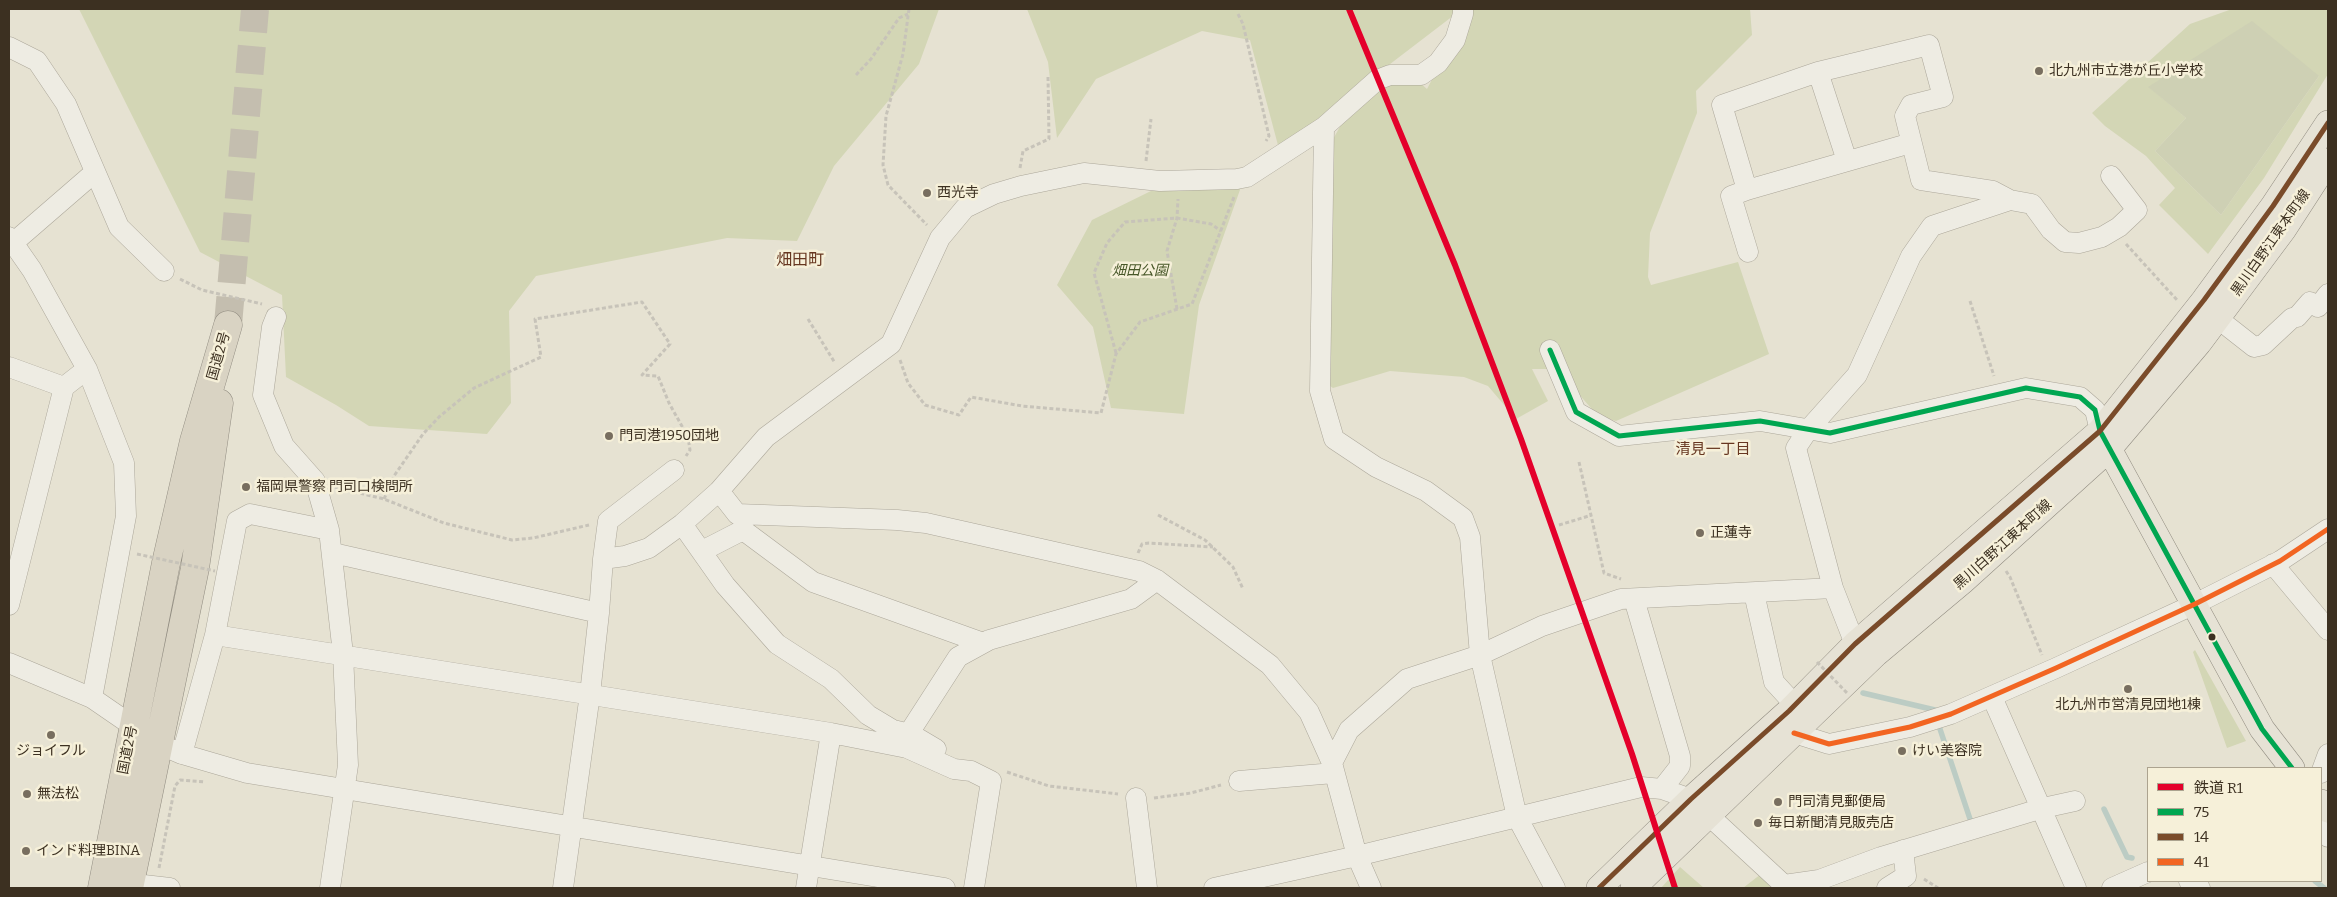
<!DOCTYPE html>
<meta charset="utf-8">
<style>
body{margin:0}
#map{position:relative;width:2337px;height:897px;overflow:hidden;background:#e6e2d2;font-family:Bitter,"Noto Sans JP",serif}
canvas{display:block}
.frame{position:absolute;inset:0;border:10px solid #3c3021;pointer-events:none}
.legend{position:absolute;left:2147px;top:767px;width:175px;height:115px;box-sizing:border-box;background:#f6f0d9;border:1px solid #aca38f;margin:0;padding:6px 9px;list-style:none;font-size:15px;color:#3c3021}
.legend li{display:flex;align-items:center;gap:10px;height:25px}
.legend b{width:25px;border:1px solid #aca38f}
</style>
<div id="map">
<canvas width="2337" height="897"></canvas>
<div class="frame"></div>
<ul class="legend">
<li><b style="height:6px;background:#e4002b"></b>鉄道 R1</li>
<li><b style="height:6px;background:#00a651"></b>75</li>
<li><b style="height:6px;background:#7a4b2a"></b>14</li>
<li><b style="height:6px;background:#f26522"></b>41</li>
</ul>
</div>
<script>
const ctx = document.querySelector('canvas').getContext('2d');
ctx.lineJoin = 'round';
function paint(path, color) { ctx.fillStyle = color; ctx.fill(path, 'evenodd'); }
const toPath = rows => new Path2D(rows.map(r => 'M' + r).join(''));
function strokePath(path, color, width, dash) { ctx.strokeStyle = color; ctx.lineWidth = width; ctx.lineCap = dash ? 'butt' : 'round'; ctx.setLineDash(dash || []); ctx.stroke(path); }
function drawText(font, color, halo, rows, align = 'center') {
  ctx.font = font + ' Bitter,"Noto Sans JP",serif'; ctx.lineWidth = 5; ctx.setLineDash([]); ctx.textBaseline = 'middle'; ctx.strokeStyle = halo; ctx.fillStyle = color; for (const [text, x, y, turn = 0] of rows) {
    ctx.save(); ctx.translate(x, y); ctx.rotate((+turn || 0) * Math.PI / 180); ctx.textAlign = isNaN(turn) ? turn : align; if (halo) ctx.strokeText(text, 0, 0); ctx.fillText(text, 0, 0); ctx.restore();
  }
}
paint(toPath([
 [79,9,939,9,919,64,834,166,797,241,727,238,536,276,509,311,511,403,487,434,369,426,336,405,286,377,282,295,200,252],
 [1027,9,1462,9,1279,149,1250,40,1202,31,1096,79,1057,138,1048,62],
 [1469,9,1750,9,1752,35,1696,91,1697,113,1650,233,1648,277,1651,285,1738,262,1769,354,1616,421,1598,416,1569,383,1566,369,1532,369,1548,401,1516,419,1488,386,1464,377,1390,371,1333,388,1327,384,1332,141,1342,123,1385,83,1419,82,1427,89],
 [2232,9,2328,9,2328,74,2264,178,2208,254,2159,205,2175,188,2146,156,2105,126,2092,113,2190,24],
 [2319,76,2221,215,2155,151,2186,118,2149,87],
 [1241,187,1199,305,1184,414,1111,408,1093,327,1057,285,1092,220,1153,190],
 [2195,650,2246,741,2227,748,2193,652],
 [1680,867,1704,888,1661,888],
 [1761,874,1771,888,1743,888]
]), '#d3d6b5');
paint(toPath([
 [2252,21,2319,76,2221,215,2155,151,2186,118,2148,87]
]), '#ced0b4');
strokePath(toPath([
 [1863,693,1935,710],
 [1939,726,1971,822],
 [2104,809,2127,857,2132,858],
 [2315,881,2324,888]
]), '#bcccc4', 5.5);
strokePath(toPath([
 [228,325,255,9]
]), '#c4beaf', 28, [28, 14]);
const minor = toPath([
 [9,47,37,61,66,104,119,227,164,271],
 [1818,72,1847,161],
 [1324,127,1320,391,1334,439,1376,467,1426,491,1463,518,1470,537,1480,655,1517,817,1555,888],
 [1747,190,1911,143],
 [2010,200,2032,204,2051,230,2065,242,2079,243,2102,237,2119,227,2137,210,2111,176],
 [9,237,32,270,87,369,124,463,126,516,92,698],
 [13,243,95,172],
 [1748,252,1731,196,1747,190,1722,105,1818,72,1929,45,1943,97,1911,105,1905,116,1921,180,1993,191,2010,200,1932,226,1911,256,1857,375,1808,430,1796,448,1833,588],
 [276,317,272,327,263,395,284,446,315,481,329,530,343,654,348,765,330,888],
 [2217,318,2254,347,2263,345,2292,318,2297,317,2310,302,2318,307,2328,294],
 [1550,350,1576,412,1619,436,1760,421,1830,433,2026,388,2080,397,2095,410,2100,431],
 [9,367,64,387],
 [719,491,737,514,897,520,926,523,1139,571,1157,580,1270,665,1309,712,1332,763,1357,856,1371,888],
 [682,524,725,585,777,644,831,679,868,715,893,730,910,734],
 [702,551,743,530,813,582,983,643],
 [333,553,599,613],
 [603,559,608,521,674,470],
 [2273,564,2328,630],
 [1754,593,1774,682,1795,705],
 [1634,599,1680,756,1680,766,1662,789],
 [9,605,64,387,87,369],
 [215,635,831,733,907,748,954,769,971,771,991,781,974,888],
 [9,663,92,698,159,744,182,754,247,773,945,888],
 [1992,697,2076,888],
 [1794,733,1829,744,1910,727,1951,714,2056,668,2195,604,2280,561,2328,529],
 [936,749,909,733,958,657,989,640,1131,599,1157,580],
 [182,754,215,635,237,521,250,514,329,530],
 [1332,763,1349,730,1407,679,1480,655,1542,626,1621,599,1833,588,1855,644],
 [2321,773,2328,754],
 [1239,781,1334,773],
 [1136,798,1147,888],
 [2321,830,2328,837],
 [2189,881,2200,888],
 [117,882,170,888],
 [563,888,590,694,599,613,603,559,625,556,649,548,682,524,719,491,766,437,891,344,940,238,965,208,994,194,1021,186,1084,173,1160,181,1237,179,1247,177,1324,127,1377,80,1390,75,1421,75,1438,63,1455,40,1463,14,1463,9],
 [806,888,831,733],
 [1214,888,1357,856,1641,787,1662,789,1691,799,1784,885,1819,880,1881,857,2043,808,2075,801],
 [1887,888,1906,876,1903,850],
 [2112,888,2148,872]
]);
const major = toPath([
 [2102,436,2262,729,2292,768],
 [2321,802,2328,810],
 [1599,888,1691,799,1789,711,1855,644,2100,431,2204,300,2273,206,2328,123],
 [1633,888,1876,654,1962,582,2109,449,2199,343,2284,229,2328,161]
]);
const highway = toPath([
 [102,888,166,563,194,441,228,325],
 [129,888,195,568,219,403]
]);
strokePath(minor, '#aca79a', 21);
strokePath(major, '#918c81', 26);
strokePath(highway, '#918c81', 29);
strokePath(toPath([
 [909,9,903,54,886,116,883,165,888,185,927,225],
 [1238,14,1243,24,1269,136,1266,141],
 [856,75,871,59,899,18,908,14],
 [1146,161,1151,119],
 [1020,168,1023,151,1049,139,1048,76],
 [2126,244,2177,300],
 [180,279,202,290,262,304],
 [1970,301,1994,376],
 [1177,309,1167,251,1177,218,1178,199],
 [808,319,835,363],
 [1116,353,1094,273,1107,243,1125,222,1177,218,1211,224,1221,231],
 [900,360,908,383,925,405,959,415,971,397,1022,406,1101,413,1116,354,1140,322,1192,304,1234,197],
 [1579,462,1604,573,1621,579],
 [335,487,384,499,444,523,512,540,533,538,589,525],
 [384,499,394,476,423,434,439,417,474,388,541,357,535,319,642,302,670,344,642,375,658,376,669,403,688,437,690,450,686,456],
 [1158,515,1205,540,1233,567,1243,589],
 [1559,525,1592,515],
 [1138,553,1142,544,1149,543,1213,547],
 [2006,571,2010,577,2042,655],
 [1007,772,1049,786,1118,794],
 [1154,798,1191,793,1221,785],
 [159,868,175,786,180,780,205,782],
 [1924,879,1938,888]
]), '#c7c3b9', 3, [4, 2.5]);
strokePath(minor, '#eeece3', 20);
strokePath(major, '#e6e2d5', 25);
strokePath(highway, '#d9d3c3', 28);
strokePath(toPath([
 [137,554,215,571],
 [1817,662,1848,694]
]), '#c7c3b9', 3, [4, 2.5]);
strokePath(toPath([
 [1550,350,1576,412,1619,436,1760,421,1830,433,2026,388,2080,397,2095,410,2100,431,2262,729,2292,768]
]), '#00a651', 5);
strokePath(toPath([
 [1599,888,1691,799,1789,711,1855,644,2100,431,2204,300,2273,206,2328,123]
]), '#7a4b2a', 5);
strokePath(toPath([
 [1794,733,1829,744,1910,727,1951,714,2056,668,2195,604,2280,561,2328,529]
]), '#f26522', 5);
strokePath(toPath([
 [1349,9,1455,265,1521,439,1632,754,1675,888]
]), '#e4002b', 6);
for (const [x, y, r, color] of [
 [2039,71,5,"#786e5f"],
 [927,193,5,"#786e5f"],
 [609,436,5,"#786e5f"],
 [246,487,5,"#786e5f"],
 [1700,533,5,"#786e5f"],
 [2212,637,4.5,"#3c3021"],
 [2128,689,5,"#786e5f"],
 [51,735,5,"#786e5f"],
 [1902,751,5,"#786e5f"],
 [27,794,5,"#786e5f"],
 [1778,802,5,"#786e5f"],
 [1758,823,5,"#786e5f"],
 [26,851,5,"#786e5f"]
]) { const dot = new Path2D(); dot.arc(x, y, r, 0, 2 * Math.PI); ctx.fillStyle = color; ctx.fill(dot); strokePath(dot, '#f6f0d9', 2); }
drawText('14px', '#3c3021', '#f6f0d9', [
 ["北九州市立港が丘小学校",2049,71],
 ["西光寺",937,193],
 ["門司港1950団地",619,436],
 ["福岡県警察 門司口検問所",256,487],
 ["正蓮寺",1710,533],
 ["北九州市営清見団地1棟",2128,705,"center"],
 ["ジョイフル",51,751,"center"],
 ["けい美容院",1912,751],
 ["無法松",37,794],
 ["門司清見郵便局",1788,802],
 ["毎日新聞清見販売店",1768,823],
 ["インド料理BINA",36,851]
], 'left');
drawText('14px', '#3c3021', '#f6f0d9', [
 ["黒川白野江東本町線",2271,243,-55],
 ["国道2号",219,356,-74],
 ["黒川白野江東本町線",2003,545,-42],
 ["国道2号",128,750,-79]
]);
drawText('italic 14px', '#475728', '#f6f0d9', [
 ["畑田公園",1140,271]
]);
drawText('15px', '#673721', '#f6f0d9', [
 ["清見一丁目",1713,450]
]);
drawText('16px', '#673721', '#f6f0d9', [
 ["畑田町",800,261]
]);
</script>
